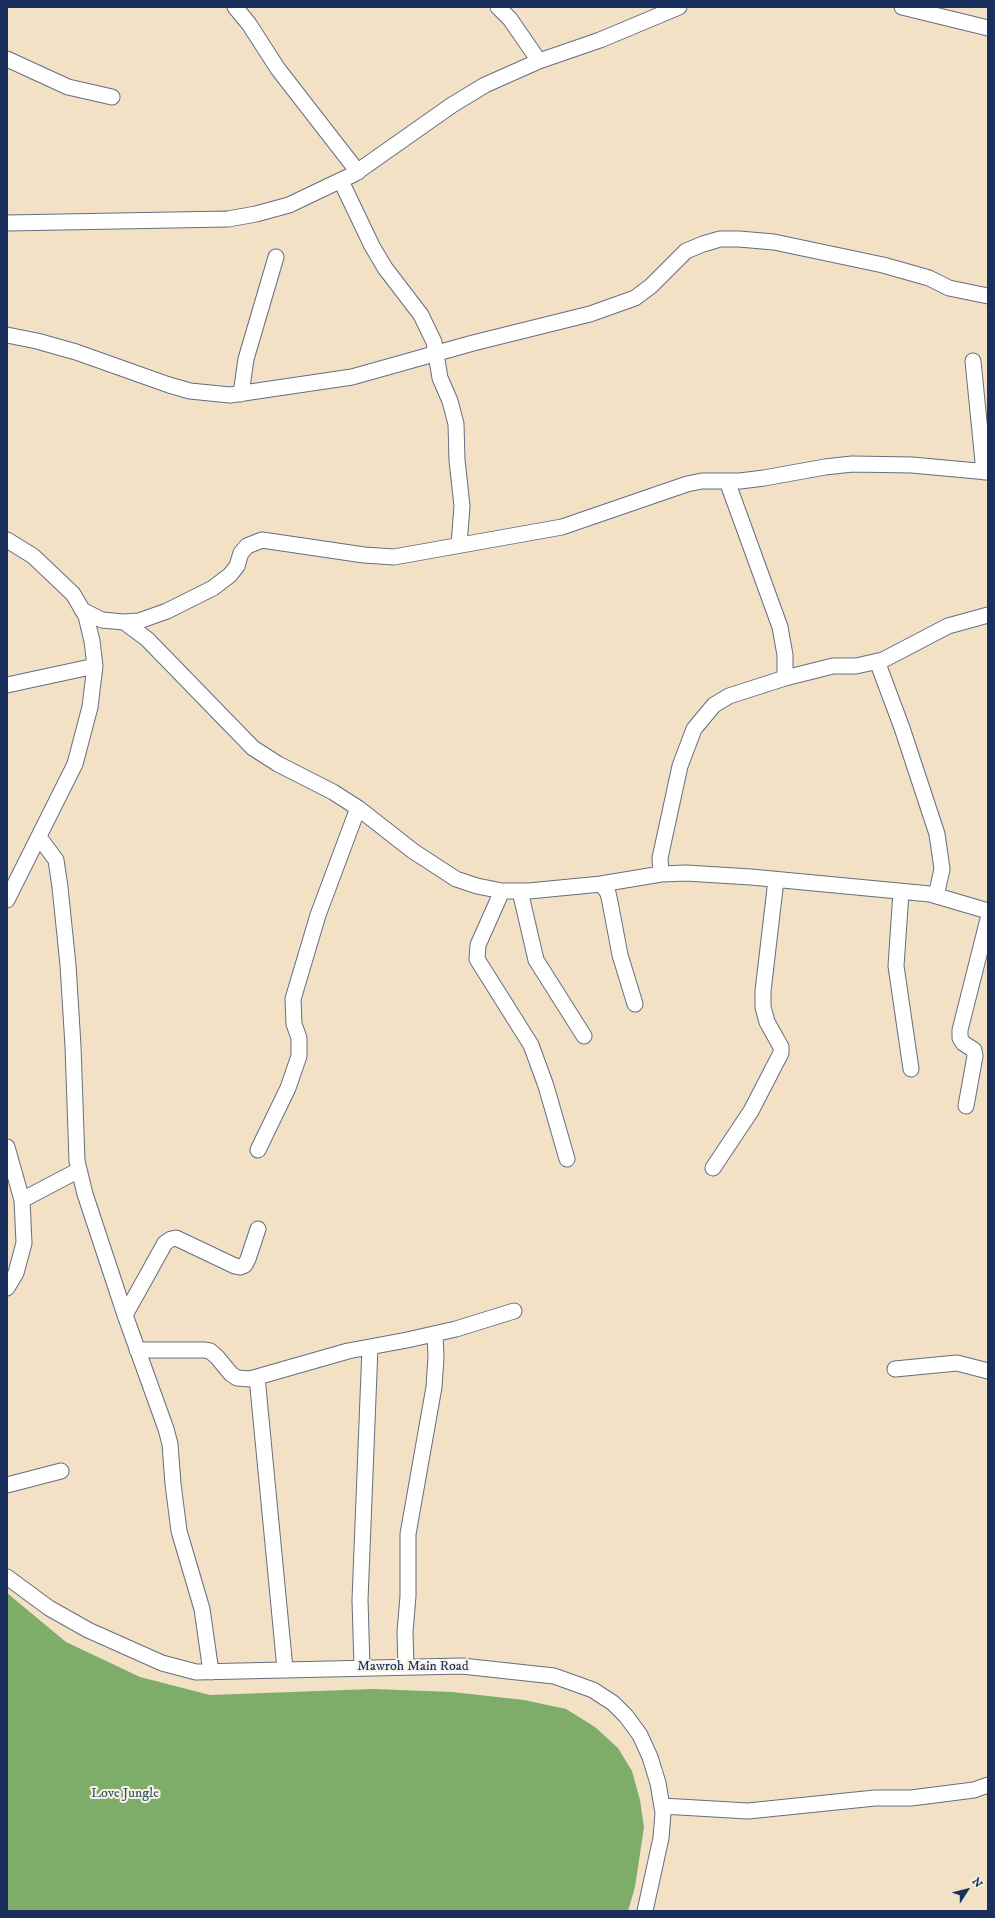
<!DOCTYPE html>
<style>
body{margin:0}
#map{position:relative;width:995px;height:1918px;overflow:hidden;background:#f2e1c5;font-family:"IM FELL DW Pica",serif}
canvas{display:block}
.frame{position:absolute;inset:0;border:8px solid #1b2f5e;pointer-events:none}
.north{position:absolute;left:947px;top:1870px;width:40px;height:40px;-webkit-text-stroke:3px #f7f3e8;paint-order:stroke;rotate:54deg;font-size:11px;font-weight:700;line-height:16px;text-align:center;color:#1b2f5e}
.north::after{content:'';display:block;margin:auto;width:14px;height:18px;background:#1b2f5e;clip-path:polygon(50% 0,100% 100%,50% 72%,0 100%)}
</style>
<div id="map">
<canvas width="995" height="1918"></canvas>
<div class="frame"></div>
<div class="north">N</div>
</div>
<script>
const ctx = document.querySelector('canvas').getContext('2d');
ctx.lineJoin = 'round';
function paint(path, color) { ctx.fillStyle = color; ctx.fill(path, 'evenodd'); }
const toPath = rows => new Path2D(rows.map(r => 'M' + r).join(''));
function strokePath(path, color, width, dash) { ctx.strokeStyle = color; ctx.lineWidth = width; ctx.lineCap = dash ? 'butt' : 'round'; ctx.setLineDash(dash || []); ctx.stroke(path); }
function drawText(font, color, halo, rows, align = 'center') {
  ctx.font = font + ' "IM FELL DW Pica",serif'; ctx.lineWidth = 4; ctx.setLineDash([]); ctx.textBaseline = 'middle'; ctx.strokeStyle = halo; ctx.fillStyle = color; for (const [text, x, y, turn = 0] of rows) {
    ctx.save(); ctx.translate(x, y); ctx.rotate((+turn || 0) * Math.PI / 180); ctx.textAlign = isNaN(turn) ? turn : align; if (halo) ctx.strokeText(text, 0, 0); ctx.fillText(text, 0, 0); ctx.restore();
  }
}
paint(toPath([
 [7,1593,66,1642,140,1677,210,1695,373,1689,452,1692,524,1700,566,1709,595,1727,618,1748,632,1771,640,1800,644,1827,635,1887,628,1911,7,1911]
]), '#7dad68');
const minor = toPath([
 [235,7,249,24,278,69,358,172],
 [498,7,510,19,539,61],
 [902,7,988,28],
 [7,59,68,87,112,97],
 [341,181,372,246,385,268,421,315,434,342,440,378,450,401,456,424,457,460,462,506,459,545],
 [7,223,228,219,256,214,289,205,354,174,452,105,485,85,539,61,600,40,679,7],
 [7,335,37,341,76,352,169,385,190,391,230,395,352,377,473,343,590,314,635,298,651,286,686,251,703,244,720,239,739,239,774,242,883,265,929,278,949,288,988,296],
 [973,361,984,472],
 [241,394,246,359,276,257],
 [727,481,780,627,785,655,785,678],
 [7,540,33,556,73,594,86,616,92,641,95,666,90,707,75,764,7,900],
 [82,610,102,620,124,622,147,639,253,748,278,764,333,792,358,808,413,851,456,879,477,886,502,891,529,891,601,884,661,874,686,873,751,877,930,894,988,911],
 [124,622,139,621,167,611,213,588,230,575,237,566,241,553,247,546,262,540,364,555,394,557,562,527,687,484,702,481,740,481,764,478,825,467,852,464,912,465,988,472],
 [877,661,902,728,937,834,942,869,936,896],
 [7,685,95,666],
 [39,837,56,860,60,887,68,965,73,1046,77,1161,85,1194,125,1315,166,1429,170,1444,173,1484,179,1531,202,1609,211,1672],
 [661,874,660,858,680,766,694,729,714,705,729,696,785,678,833,666,856,666,883,660,948,626,988,615],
 [601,884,608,893,610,902,620,955,635,1004],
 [502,891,478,945,477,959,531,1045,546,1086,567,1159],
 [520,891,536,960,584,1036],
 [901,892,896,966,911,1069],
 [966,1106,975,1056,974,1050,963,1043,960,1038,960,1030,988,919],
 [7,1147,22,1200,24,1243,16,1273,7,1288],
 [258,1150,288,1088,299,1056,299,1038,294,1024,293,999,318,915,358,808],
 [713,1168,751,1111,781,1053,781,1047,767,1022,763,1007,763,991,776,880],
 [22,1200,79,1170],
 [125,1315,165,1243,171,1239,176,1238,235,1266,240,1267,245,1265,248,1259,258,1229],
 [137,1350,204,1350,210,1351,217,1357,231,1374,237,1378,250,1379,348,1351,407,1340,456,1329,514,1311],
 [895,1369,957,1363,988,1371],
 [257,1377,285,1669],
 [7,1485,61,1471],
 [7,1577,49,1608,88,1630,162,1663,196,1672,462,1666,554,1676,593,1690,613,1703,626,1716,640,1735,650,1757,658,1783,663,1813,661,1838,645,1911],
 [406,1666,405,1632,408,1596,408,1534,434,1387,436,1357,435,1334],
 [362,1667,360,1600,370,1347],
 [662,1806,748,1811,875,1798,911,1798,974,1790,988,1785]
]);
strokePath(minor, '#666d82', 17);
strokePath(minor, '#fff', 15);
drawText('14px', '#1b2f5e', '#f7f3e8', [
 ["Mawroh Main Road",413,1667]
]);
drawText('14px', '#3b5664', '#f7f3e8', [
 ["Love Jungle",125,1794]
]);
</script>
